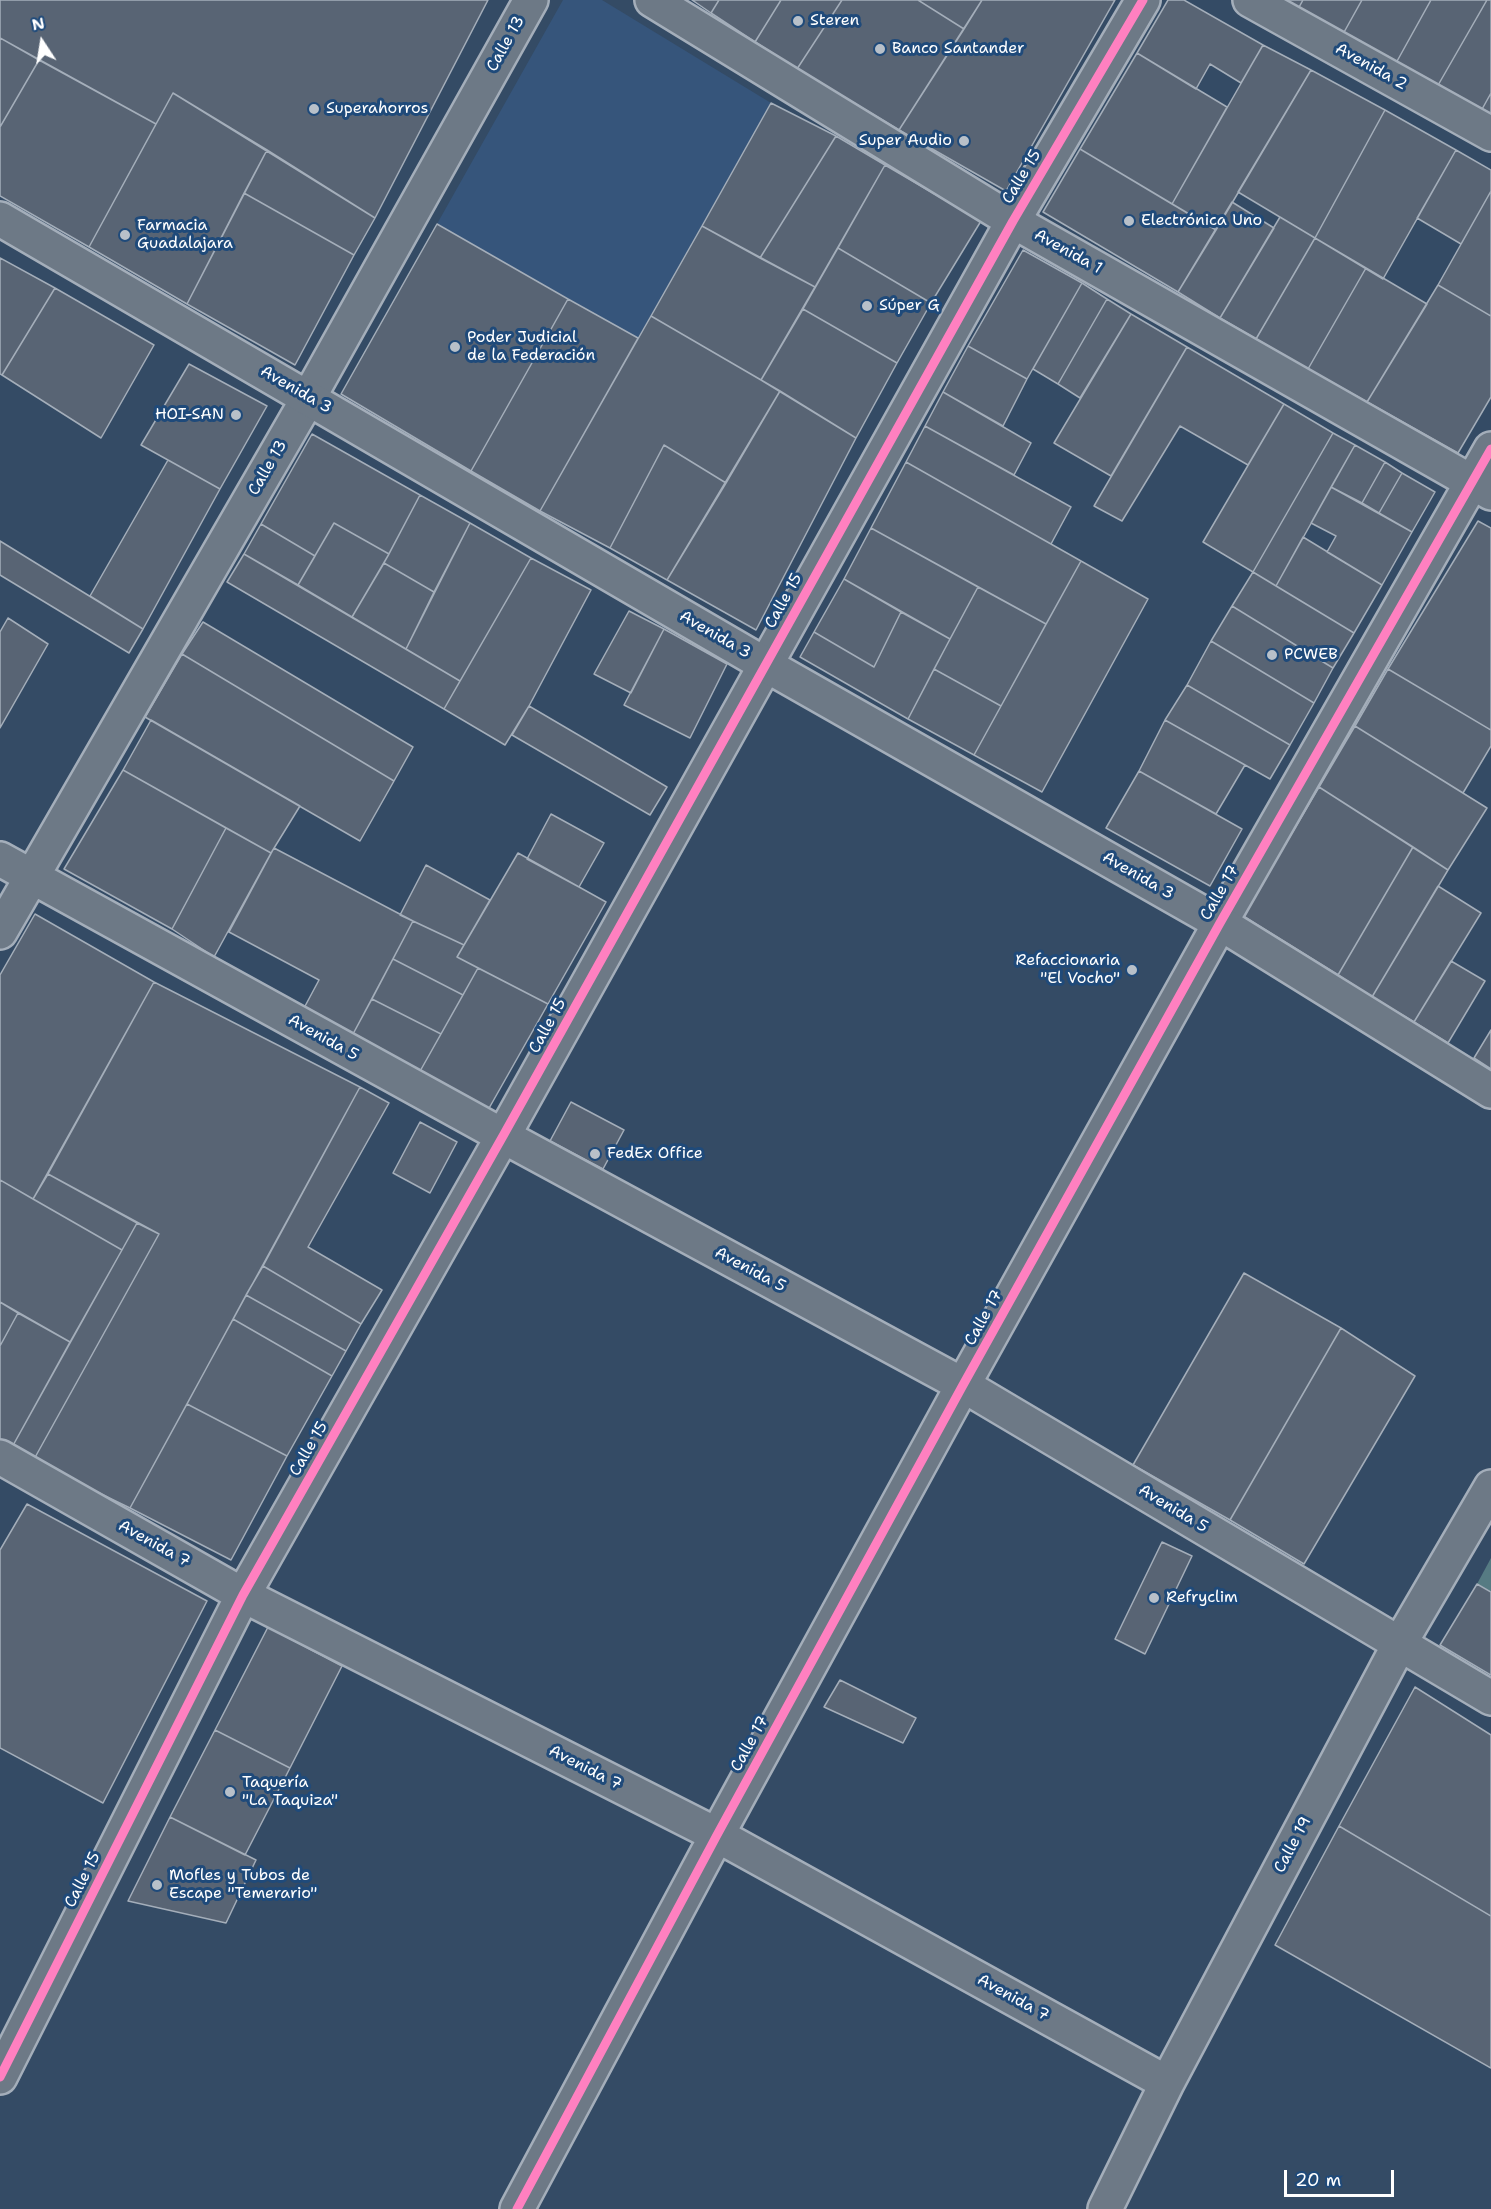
<!DOCTYPE html>
<meta charset="utf-8">
<style>
body{margin:0}
#map{position:relative;width:1491px;height:2209px;overflow:hidden;background:#344b65;font-family:"Shantell Sans",sans-serif}
canvas{display:block}
.north{position:absolute;left:12px;top:12px;width:60px;height:60px;-webkit-text-stroke:4px #1f4a7a;paint-order:stroke;rotate:348deg;font-size:16px;font-weight:700;line-height:24px;text-align:center;color:#fff}
.north::after{content:'';display:block;margin:auto;width:21px;height:27px;background:#fff;clip-path:polygon(50% 0,100% 100%,50% 72%,0 100%)}
.scale{position:absolute;left:1284px;top:2170px;width:110px;height:27px;box-sizing:border-box;border:3px solid #fff;border-top:0;padding-left:8px;font-size:18px;line-height:21px;white-space:nowrap;color:#fff;-webkit-text-stroke:4px #1f4a7a;paint-order:stroke}
</style>
<div id="map">
<canvas width="1491" height="2209"></canvas>
<div class="north">N</div>
<div class="scale">20 m</div>
</div>
<script>
const ctx = document.querySelector('canvas').getContext('2d');
ctx.lineJoin = 'round';
function paint(path, color) { ctx.fillStyle = color; ctx.fill(path, 'evenodd'); }
const toPath = rows => new Path2D(rows.map(r => 'M' + r).join(''));
function strokePath(path, color, width, dash) { ctx.strokeStyle = color; ctx.lineWidth = width; ctx.lineCap = dash ? 'butt' : 'round'; ctx.setLineDash(dash || []); ctx.stroke(path); }
function drawText(font, color, halo, rows, align = 'center') {
  ctx.font = font + ' "Shantell Sans",sans-serif'; ctx.lineWidth = 6; ctx.setLineDash([]); ctx.textBaseline = 'middle'; ctx.strokeStyle = halo; ctx.fillStyle = color; for (const [text, x, y, turn = 0] of rows) {
    ctx.save(); ctx.translate(x, y); ctx.rotate((+turn || 0) * Math.PI / 180); ctx.textAlign = isNaN(turn) ? turn : align; if (halo) ctx.strokeText(text, 0, 0); ctx.fillText(text, 0, 0); ctx.restore();
  }
}
paint(toPath([
 [563,0,602,0,771,103,638,338,437,224]
]), '#36557b');
paint(toPath([
 [1491,1558,1491,1592,1477,1584]
]), '#567b83');
const building = toPath([
 [0,0,488,0,375,218,173,93,156,124,0,38,0,0],
 [692,0,719,0,711,13,692,0],
 [719,0,781,0,755,42,711,13,719,0],
 [781,0,842,0,797,69,755,42,781,0],
 [842,0,918,0,964,29,899,130,797,69,842,0],
 [918,0,982,0,964,29,918,0],
 [982,0,1115,0,1006,191,899,130,982,0],
 [1168,0,1184,0,1263,45,1241,83,1210,64,1196,89,1137,53,1168,0],
 [1282,0,1303,0,1298,9,1282,0],
 [1303,0,1362,0,1343,34,1298,9,1303,0],
 [1362,0,1431,0,1396,63,1343,34,1362,0],
 [1431,0,1487,0,1437,87,1396,63,1431,0],
 [1487,0,1491,0,1491,93,1481,111,1437,87,1487,0],
 [0,38,39,60,0,127,0,38],
 [1263,45,1311,70,1216,230,1172,204,1263,45],
 [1137,53,1227,107,1172,204,1080,149,1137,53],
 [39,60,156,124,89,247,0,196,0,127,39,60],
 [1311,70,1385,110,1315,238,1238,192,1311,70],
 [173,93,267,150,187,304,89,247,173,93],
 [1491,93,1491,117,1481,111,1491,93],
 [771,103,836,136,760,258,702,226,771,103],
 [1385,110,1456,150,1383,279,1315,238,1385,110],
 [836,136,885,165,815,287,760,258,836,136],
 [1080,149,1216,230,1178,292,1043,212,1080,149],
 [267,150,375,218,354,255,244,193,267,150],
 [1456,150,1491,170,1491,191,1461,244,1417,218,1456,150],
 [885,165,981,221,931,303,838,248,885,165],
 [1491,191,1491,316,1438,285,1491,191],
 [244,193,354,255,295,365,187,304,244,193],
 [1232,202,1274,228,1220,318,1178,292,1232,202],
 [1280,217,1315,238,1256,339,1220,318,1280,217],
 [437,224,568,299,471,471,341,394,437,224],
 [702,226,815,287,761,380,651,316,702,226],
 [1315,238,1366,268,1308,369,1256,339,1315,238],
 [838,248,931,303,897,363,803,309,838,248],
 [1023,250,1082,283,1027,379,968,346,1023,250],
 [0,258,55,288,2,375,0,374,0,258],
 [1366,268,1427,304,1367,402,1308,369,1366,268],
 [1082,283,1107,299,1058,384,1033,369,1082,283],
 [1438,285,1491,316,1491,397,1458,453,1367,402,1438,285],
 [55,288,154,345,101,438,2,375,55,288],
 [568,299,638,338,540,511,471,471,568,299],
 [1107,299,1131,314,1080,398,1058,384,1107,299],
 [803,309,897,363,856,438,761,380,803,309],
 [1131,314,1187,347,1111,476,1054,443,1131,314],
 [651,316,780,391,726,483,664,445,610,548,540,511,651,316],
 [968,346,1027,379,1003,426,943,392,968,346],
 [1187,347,1284,404,1248,465,1180,426,1122,521,1094,506,1187,347],
 [189,364,267,406,220,489,141,445,189,364],
 [780,391,856,438,756,630,667,580,780,391],
 [943,392,1031,443,1014,475,925,426,943,392],
 [1284,404,1333,433,1253,572,1203,542,1284,404],
 [925,426,1071,507,1051,544,906,462,925,426],
 [1333,433,1355,445,1276,586,1253,572,1333,433],
 [312,434,420,495,389,554,334,523,315,556,261,524,312,434],
 [664,445,726,483,667,580,610,548,664,445],
 [1355,445,1385,462,1362,503,1331,487,1355,445],
 [168,460,220,489,143,629,90,596,168,460],
 [906,462,1081,561,1046,624,871,528,906,462],
 [1385,462,1402,473,1379,513,1362,503,1385,462],
 [1402,473,1435,492,1412,532,1379,513,1402,473],
 [1331,487,1412,532,1382,585,1327,552,1336,536,1311,523,1331,487],
 [420,495,470,523,434,592,384,563,420,495],
 [1478,521,1491,528,1491,730,1388,669,1478,521],
 [334,523,389,554,352,617,298,585,334,523],
 [470,523,531,558,460,681,406,649,470,523],
 [261,524,315,556,298,585,244,554,261,524],
 [871,528,978,587,950,639,844,579,871,528],
 [1303,537,1382,585,1354,633,1276,586,1303,537],
 [0,541,143,629,129,653,0,575,0,541],
 [244,554,460,681,444,709,227,582,244,554],
 [531,558,591,590,529,706,505,745,444,709,531,558],
 [1081,561,1148,599,1042,792,974,755,1081,561],
 [384,563,434,592,406,649,352,617,384,563],
 [1253,572,1354,633,1333,668,1232,606,1253,572],
 [844,579,901,612,874,667,814,632,844,579],
 [978,587,1046,624,1001,706,934,669,978,587],
 [1232,606,1333,668,1314,703,1211,641,1232,606],
 [629,611,664,629,631,693,594,674,629,611],
 [901,612,950,639,908,719,800,657,814,632,874,667,901,612],
 [8,618,48,644,0,728,0,632,8,618],
 [203,622,413,747,394,781,182,654,203,622],
 [664,629,727,664,690,738,624,705,664,629],
 [1211,641,1314,703,1290,745,1187,685,1211,641],
 [182,654,394,781,360,841,145,717,182,654],
 [934,669,1001,706,974,755,908,719,934,669],
 [1388,669,1491,730,1491,746,1463,793,1355,726,1388,669],
 [1187,685,1290,745,1270,779,1165,720,1187,685],
 [529,706,667,787,650,815,512,735,529,706],
 [151,720,300,806,271,853,123,770,151,720],
 [1165,720,1245,765,1216,814,1139,771,1165,720],
 [1355,726,1487,808,1448,870,1319,787,1355,726],
 [123,770,226,828,172,929,64,869,123,770],
 [1139,771,1242,829,1210,886,1106,828,1139,771],
 [1319,787,1413,847,1338,975,1243,916,1319,787],
 [551,814,604,843,579,887,527,859,551,814],
 [226,828,271,853,214,957,172,929,226,828],
 [1413,847,1448,870,1372,997,1338,975,1413,847],
 [274,848,413,921,353,1034,304,1008,319,980,229,932,274,848],
 [518,853,606,902,548,1004,457,957,518,853],
 [426,865,490,900,464,945,400,915,426,865],
 [1438,886,1481,913,1414,1022,1372,997,1438,886],
 [35,914,154,982,33,1199,0,1180,0,975,35,914],
 [413,921,464,945,457,957,478,968,463,995,393,959,413,921],
 [393,959,463,995,441,1034,372,999,393,959],
 [1451,961,1485,981,1448,1043,1414,1022,1451,961],
 [478,968,548,1004,488,1110,419,1073,478,968],
 [154,982,360,1087,130,1508,33,1461,159,1234,48,1174,154,982],
 [372,999,441,1034,419,1073,353,1034,372,999],
 [1491,1030,1491,1069,1474,1058,1491,1030],
 [360,1087,389,1103,308,1247,382,1290,361,1324,263,1266,360,1087],
 [571,1102,624,1130,603,1169,550,1141,571,1102],
 [420,1122,457,1142,430,1193,393,1173,420,1122],
 [48,1174,137,1223,122,1250,33,1199,48,1174],
 [0,1180,122,1250,70,1342,0,1302,0,1180],
 [137,1223,159,1234,33,1461,11,1449,137,1223],
 [263,1266,361,1324,346,1351,246,1295,263,1266],
 [1244,1273,1341,1328,1230,1520,1133,1465,1244,1273],
 [246,1295,346,1351,332,1376,233,1319,246,1295],
 [0,1302,18,1313,0,1346,0,1302],
 [18,1313,70,1342,11,1449,0,1443,0,1346,18,1313],
 [233,1319,332,1376,287,1456,187,1404,233,1319],
 [1341,1328,1415,1376,1304,1564,1230,1520,1341,1328],
 [187,1404,287,1456,231,1560,130,1508,187,1404],
 [27,1504,207,1601,103,1803,0,1748,0,1550,27,1504],
 [1162,1542,1192,1556,1145,1654,1115,1639,1162,1542],
 [1477,1584,1491,1592,1491,1675,1440,1645,1477,1584],
 [268,1627,342,1666,290,1768,215,1730,268,1627],
 [840,1680,916,1718,903,1743,824,1707,840,1680],
 [1415,1687,1491,1735,1491,1916,1339,1826,1415,1687],
 [215,1730,290,1768,245,1855,170,1817,215,1730],
 [170,1817,256,1860,226,1923,128,1901,170,1817],
 [1339,1826,1491,1916,1491,2068,1275,1945,1339,1826]
]);
paint(building, '#586474');
strokePath(building, '#a4aeba', 1.5);
const minor = toPath([
 [1250,0,1491,134],
 [0,859,503,1136,963,1385,1491,1698],
 [0,932,309,397,531,0],
 [0,1457,243,1595,717,1835,1167,2083],
 [0,2077,243,1595,503,1136,1013,221,1143,0],
 [517,2209,717,1835,963,1385,1220,923,1491,449],
 [1105,2209,1167,2083,1400,1643,1491,1487]
]);
const secondary = toPath([
 [652,0,1013,221,1491,493],
 [0,219,766,665,1220,923,1491,1091]
]);
strokePath(minor, '#a4aeba', 38);
strokePath(secondary, '#a4aeba', 38);
strokePath(minor, '#6d7986', 33);
strokePath(secondary, '#6d7986', 33);
strokePath(toPath([
 [0,2077,243,1595,503,1136,1013,221,1143,0],
 [517,2209,717,1835,963,1385,1220,923,1491,449]
]), '#ff80c0', 9);
for (const [x, y, r, color] of [
 [798,21,6,"#b8c0c9"],
 [880,49,6,"#b8c0c9"],
 [314,109,6,"#b8c0c9"],
 [964,141,6,"#b8c0c9"],
 [1129,221,6,"#b8c0c9"],
 [125,235,6,"#b8c0c9"],
 [867,306,6,"#b8c0c9"],
 [455,347,6,"#b8c0c9"],
 [236,415,6,"#b8c0c9"],
 [1272,655,6,"#b8c0c9"],
 [1132,970,6,"#b8c0c9"],
 [595,1154,6,"#b8c0c9"],
 [1154,1598,6,"#b8c0c9"],
 [230,1792,6,"#b8c0c9"],
 [157,1885,6,"#b8c0c9"]
]) { const dot = new Path2D(); dot.arc(x, y, r, 0, 2 * Math.PI); ctx.fillStyle = color; ctx.fill(dot); strokePath(dot, '#1f4a7a', 2); }
drawText('16px', '#fff', '#1f4a7a', [
 ["Steren",810,21],
 ["Banco Santander",892,49],
 ["Superahorros",326,109],
 ["Super Audio",952,141,"right"],
 ["Electrónica Uno",1141,221],
 ["Farmacia",137,226],
 ["Guadalajara",137,244],
 ["Súper G",879,306],
 ["Poder Judicial",467,338],
 ["de la Federación",467,356],
 ["HOI-SAN",224,415,"right"],
 ["PCWEB",1284,655],
 ["Refaccionaria",1120,961,"right"],
 ["\"El Vocho\"",1120,979,"right"],
 ["FedEx Office",607,1154],
 ["Refryclim",1166,1598],
 ["Taquería",242,1783],
 ["\"La Taquiza\"",242,1801],
 ["Mofles y Tubos de",169,1876],
 ["Escape \"Temerario\"",169,1894]
], 'left');
drawText('16px', '#fff', '#1f4a7a', [
 ["Calle 13",506,44,-61],
 ["Avenida 2",1371,67,29],
 ["Calle 15",1022,177,-59],
 ["Avenida 1",1068,252,29],
 ["Avenida 3",296,390,30],
 ["Calle 13",268,468,-60],
 ["Calle 15",784,601,-61],
 ["Avenida 3",715,635,30],
 ["Avenida 3",1138,876,30],
 ["Calle 17",1220,893,-60],
 ["Calle 15",548,1026,-61],
 ["Avenida 5",323,1038,29],
 ["Avenida 5",750,1270,28],
 ["Calle 17",984,1318,-61],
 ["Calle 15",309,1449,-60],
 ["Avenida 5",1173,1509,31],
 ["Avenida 7",154,1544,29],
 ["Calle 17",750,1744,-61],
 ["Avenida 7",585,1768,27],
 ["Calle 19",1293,1845,-62],
 ["Calle 15",83,1880,-63],
 ["Avenida 7",1013,1998,29]
]);
</script>
